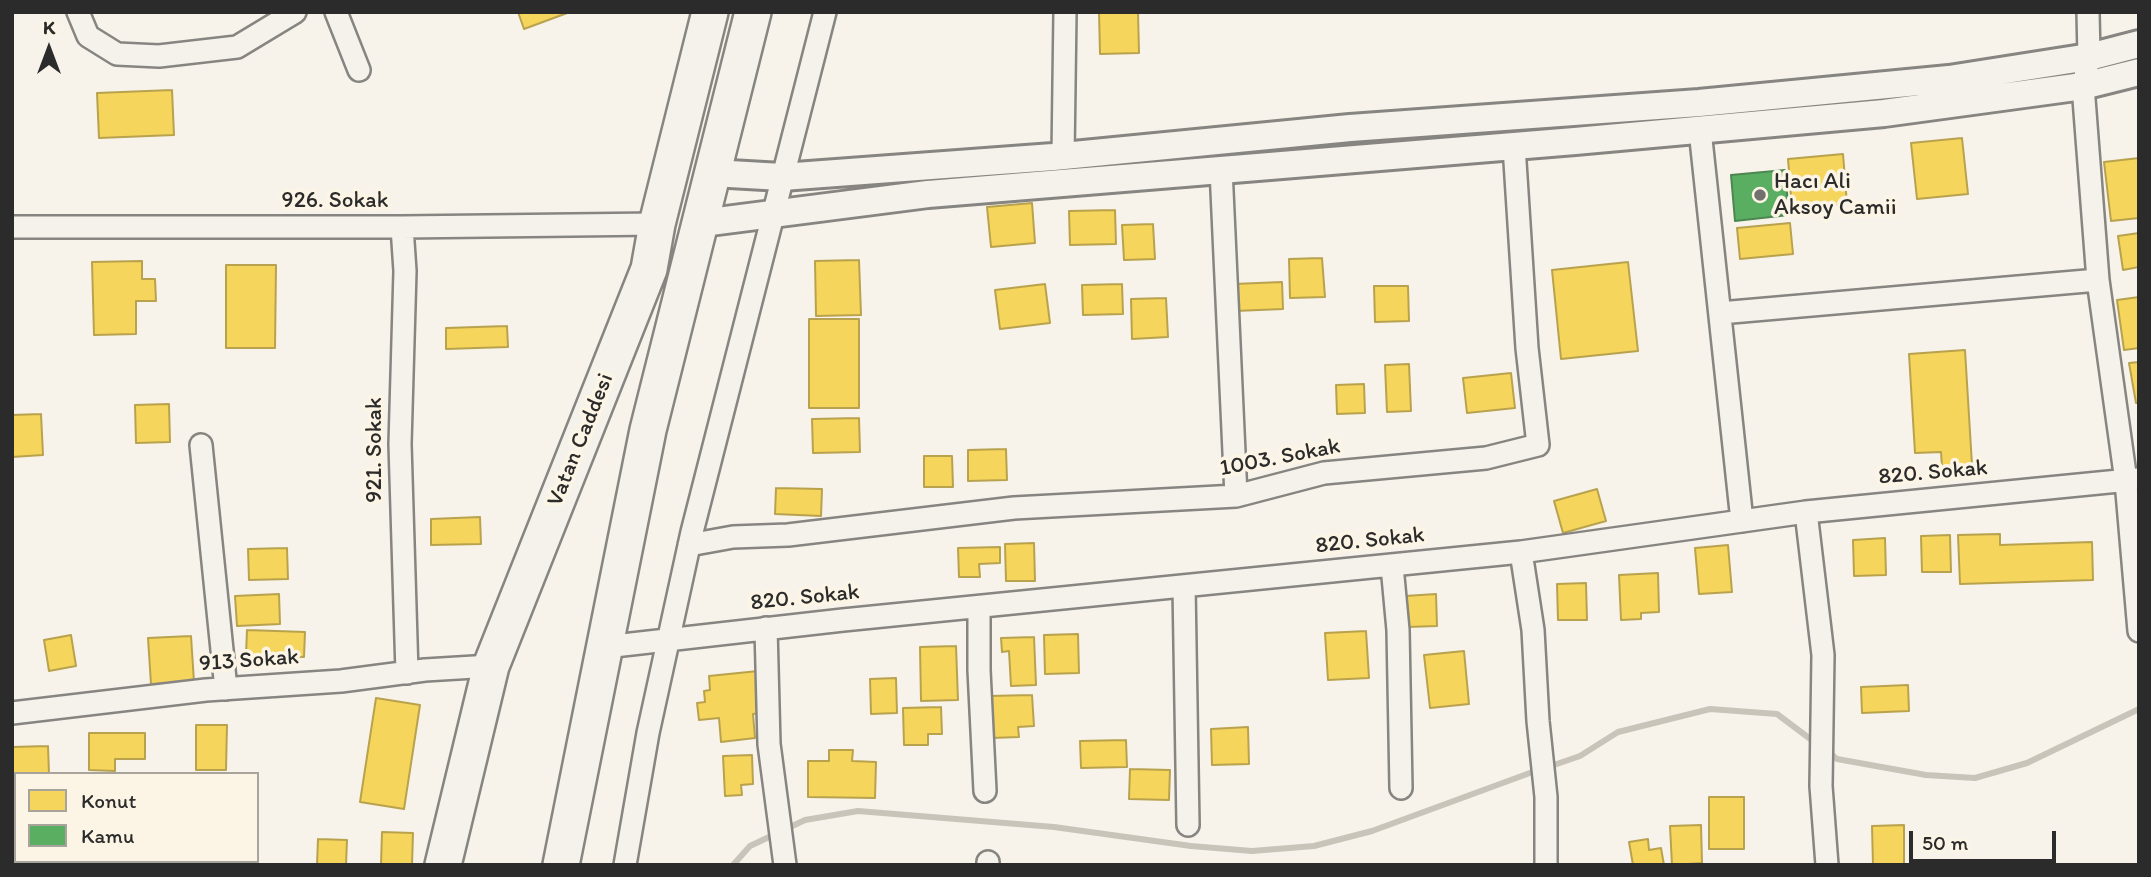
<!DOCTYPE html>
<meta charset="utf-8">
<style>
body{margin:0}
#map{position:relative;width:2151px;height:877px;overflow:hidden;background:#f7f3ea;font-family:Itim,sans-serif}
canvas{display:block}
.frame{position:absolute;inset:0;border:14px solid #2b2b2b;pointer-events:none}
.legend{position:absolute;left:14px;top:772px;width:245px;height:91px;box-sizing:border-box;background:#fcf5e5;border:2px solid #a8a49b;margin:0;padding:9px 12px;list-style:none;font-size:21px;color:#2b2b2b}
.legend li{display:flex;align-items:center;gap:14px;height:35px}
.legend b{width:35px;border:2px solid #a8a49b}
.north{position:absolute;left:14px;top:14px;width:70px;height:70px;-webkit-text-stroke:5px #fcf5e5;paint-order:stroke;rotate:0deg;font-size:19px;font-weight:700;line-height:28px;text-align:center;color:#2b2b2b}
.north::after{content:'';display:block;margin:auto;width:24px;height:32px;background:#2b2b2b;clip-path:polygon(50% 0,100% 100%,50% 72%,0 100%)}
.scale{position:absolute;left:1909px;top:831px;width:147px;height:32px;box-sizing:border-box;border:4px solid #2b2b2b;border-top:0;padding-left:9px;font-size:21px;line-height:24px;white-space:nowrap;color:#2b2b2b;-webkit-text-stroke:5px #fcf5e5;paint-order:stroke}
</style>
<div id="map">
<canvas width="2151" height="877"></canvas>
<div class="frame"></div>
<ul class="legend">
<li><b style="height:19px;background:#f6d55c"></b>Konut</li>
<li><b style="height:19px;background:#5aae61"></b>Kamu</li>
</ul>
<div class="north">K</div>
<div class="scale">50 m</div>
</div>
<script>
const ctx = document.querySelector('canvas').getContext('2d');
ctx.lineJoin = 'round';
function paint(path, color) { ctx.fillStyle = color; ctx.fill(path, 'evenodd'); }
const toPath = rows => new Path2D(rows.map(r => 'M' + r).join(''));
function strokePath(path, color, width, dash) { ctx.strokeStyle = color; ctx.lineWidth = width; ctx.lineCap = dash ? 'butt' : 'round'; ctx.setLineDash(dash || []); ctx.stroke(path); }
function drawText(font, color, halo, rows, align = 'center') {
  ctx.font = font + ' Itim,sans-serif'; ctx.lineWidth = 7; ctx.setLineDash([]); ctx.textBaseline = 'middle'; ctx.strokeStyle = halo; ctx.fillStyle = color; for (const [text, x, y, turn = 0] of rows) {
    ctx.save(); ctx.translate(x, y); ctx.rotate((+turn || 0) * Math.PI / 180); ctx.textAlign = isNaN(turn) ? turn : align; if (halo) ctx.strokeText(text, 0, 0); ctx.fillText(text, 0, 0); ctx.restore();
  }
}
const homes = toPath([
 [518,12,570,12,524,29,518,12],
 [1099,12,1138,12,1139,53,1100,54,1099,12],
 [172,90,174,135,99,138,97,93,172,90],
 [1962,138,1968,194,1917,199,1911,143,1962,138],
 [1843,154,1847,204,1792,209,1788,159,1843,154],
 [2139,158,2139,218,2111,221,2104,162,2139,158],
 [1032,203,1035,243,991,247,987,207,1032,203],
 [1115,210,1116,244,1070,245,1069,211,1115,210],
 [1790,223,1793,254,1740,259,1737,228,1790,223],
 [1153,224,1155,259,1124,260,1122,225,1153,224],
 [2139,233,2139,267,2123,270,2118,236,2139,233],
 [1322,258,1325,297,1290,298,1289,259,1322,258],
 [859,260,861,315,816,316,815,261,859,260],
 [142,261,142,279,155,279,156,301,136,301,136,334,94,335,92,262,142,261],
 [1628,262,1638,351,1561,359,1552,270,1628,262],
 [226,265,276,265,275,348,226,348,226,265],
 [1282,282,1283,309,1235,311,1234,284,1282,282],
 [1045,284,1050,323,1000,329,995,290,1045,284],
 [1122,284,1123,314,1083,315,1082,285,1122,284],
 [1374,286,1408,286,1409,321,1375,322,1374,286],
 [2139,297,2139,348,2124,350,2117,300,2139,297],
 [1166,298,1168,337,1132,339,1131,299,1166,298],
 [809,319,859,319,859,408,809,408,809,319],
 [507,326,508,347,446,349,446,328,507,326],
 [1965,350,1972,465,1942,467,1941,452,1915,453,1909,354,1965,350],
 [2139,362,2139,403,2136,403,2129,363,2139,362],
 [1409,364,1411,411,1387,412,1385,365,1409,364],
 [1511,373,1515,408,1467,413,1463,378,1511,373],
 [1364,384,1365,413,1337,414,1336,385,1364,384],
 [169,404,170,442,136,443,135,405,169,404],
 [41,414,43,455,12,457,12,415,41,414],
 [859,418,860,452,813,453,812,419,859,418],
 [1006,449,1007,480,968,481,968,450,1006,449],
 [924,456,952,456,953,487,924,487,924,456],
 [776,488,822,489,821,516,775,514,776,488],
 [1597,489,1606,521,1563,533,1554,501,1597,489],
 [480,517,481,544,431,545,431,519,480,517],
 [2000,534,2000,545,2092,542,2093,580,1960,584,1958,535,2000,534],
 [1950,535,1951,572,1922,572,1921,536,1950,535],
 [1885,538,1886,575,1854,576,1853,540,1885,538],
 [1034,543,1035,581,1006,581,1005,544,1034,543],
 [1728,545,1732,592,1699,594,1695,548,1728,545],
 [1000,547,1000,563,979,564,980,577,959,577,958,548,1000,547],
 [287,548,288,579,249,580,248,549,287,548],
 [1658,573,1659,612,1641,613,1641,619,1621,620,1619,575,1658,573],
 [1586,583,1587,620,1558,620,1557,584,1586,583],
 [279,594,280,624,237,626,235,596,279,594],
 [1436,594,1437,626,1407,627,1405,596,1436,594],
 [247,630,305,632,304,657,246,655,247,630],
 [1366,631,1369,678,1328,680,1325,633,1366,631],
 [1078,634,1079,673,1045,674,1044,635,1078,634],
 [71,635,76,666,49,671,44,640,71,635],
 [191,636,194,682,151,684,148,638,191,636],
 [1034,637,1036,685,1011,686,1009,651,1002,652,1001,638,1034,637],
 [956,646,958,700,921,701,920,647,956,646],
 [1464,651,1469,704,1430,708,1424,655,1464,651],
 [758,671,762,713,753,714,755,738,721,742,719,718,699,720,697,703,705,702,704,691,710,690,709,676,758,671],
 [896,678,897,713,871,714,870,679,896,678],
 [1908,685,1909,711,1862,713,1861,687,1908,685],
 [1032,695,1034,726,1018,727,1019,737,991,738,989,696,1032,695],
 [376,698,420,705,404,809,360,802,376,698],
 [941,707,942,734,928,734,928,745,904,745,903,708,941,707],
 [196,725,227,725,226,770,196,770,196,725],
 [1248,727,1249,764,1212,765,1211,729,1248,727],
 [89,733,145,733,145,759,115,759,115,771,89,770,89,733],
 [1126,740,1127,767,1081,768,1080,741,1126,740],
 [48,746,49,774,16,774,16,789,12,789,12,747,48,746],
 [829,750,853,750,852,761,876,762,875,798,808,797,808,761,829,761,829,750],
 [752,755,753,784,741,785,742,795,725,796,723,756,752,755],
 [1130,769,1170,770,1169,800,1129,799,1130,769],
 [1709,797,1744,797,1744,849,1709,849,1709,797],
 [1701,825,1702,863,1672,865,1670,826,1701,825],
 [1904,825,1904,865,1873,865,1872,826,1904,825],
 [382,832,413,833,412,865,381,865,382,832],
 [318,839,347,840,346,865,317,865,318,839],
 [1648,839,1649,850,1661,848,1664,865,1633,865,1629,842,1648,839]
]);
paint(homes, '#f6d55c');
strokePath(homes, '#b9a24d', 2);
const public = toPath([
 [1785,170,1789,215,1735,221,1731,175,1785,170]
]);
paint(public, '#5aae61');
strokePath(public, '#4c8751', 2);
strokePath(toPath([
 [1826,750,1837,759,1926,775,1975,778,2027,763,2139,709],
 [1548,767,1580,756,1618,732,1710,709,1777,714,1817,744],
 [733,865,750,846,805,820,858,811,1054,827,1191,846,1252,851,1314,846,1372,831,1538,770]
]), '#c8c4ba', 6);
const minor = toPath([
 [78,12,88,36,117,54,159,56,237,47,295,12],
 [336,12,359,70],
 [2088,12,2089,57,2083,86,2098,280,2126,481,2139,631],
 [1700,130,1742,521],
 [1063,156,1065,12],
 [1221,169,1236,496],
 [12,227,402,227,657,224],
 [402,227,405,271,400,444,407,673],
 [1720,313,2098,280],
 [201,445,226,689],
 [1806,512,1823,655,1821,786,1827,865],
 [689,545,733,537,788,535,1014,508,1236,496,1324,473,1486,458,1538,445,1527,348,1514,146],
 [1521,552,1533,630,1538,721,1546,797,1546,865],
 [1392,566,1398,630,1401,788],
 [1184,586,1188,825],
 [979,607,979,670,985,791],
 [766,628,769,744,785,865],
 [605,647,843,620,1521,552,1806,512,2139,479],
 [12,713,206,690,341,681,425,670,491,666],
 [988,862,988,865],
 [625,865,648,733,692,532,825,12]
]);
const tertiary = toPath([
 [712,173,782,177,1053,157,1350,128,1699,103,1949,79,2089,57,2139,44],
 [702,223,928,194,1575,141,1884,113,2083,86,2139,72]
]);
const trunk = toPath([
 [443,865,491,666,649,269,657,224,710,12],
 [561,865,648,430,753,12]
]);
strokePath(minor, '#878581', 26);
strokePath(tertiary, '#878581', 32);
strokePath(trunk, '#878581', 40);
strokePath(minor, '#f5f2ec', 21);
strokePath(tertiary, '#f5f2ec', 26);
strokePath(trunk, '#f5f2ec', 35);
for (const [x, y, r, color] of [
 [1760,195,7,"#72716e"]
]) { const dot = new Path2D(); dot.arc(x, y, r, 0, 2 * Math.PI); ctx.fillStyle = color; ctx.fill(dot); strokePath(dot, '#fcf5e5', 2.5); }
drawText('23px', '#2b2b2b', '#fcf5e5', [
 ["Hacı Ali",1774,182],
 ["Aksoy Camii",1774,208]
], 'left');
drawText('23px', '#2b2b2b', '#fcf5e5', [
 ["926. Sokak",335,201],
 ["Vatan Caddesi",581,440,-68],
 ["921. Sokak",375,450,-90],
 ["1003. Sokak",1280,458,-11],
 ["820. Sokak",1933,473,-5],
 ["820. Sokak",1370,541,-6],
 ["820. Sokak",805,598,-6],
 ["913 Sokak",249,661,-4]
]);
</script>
